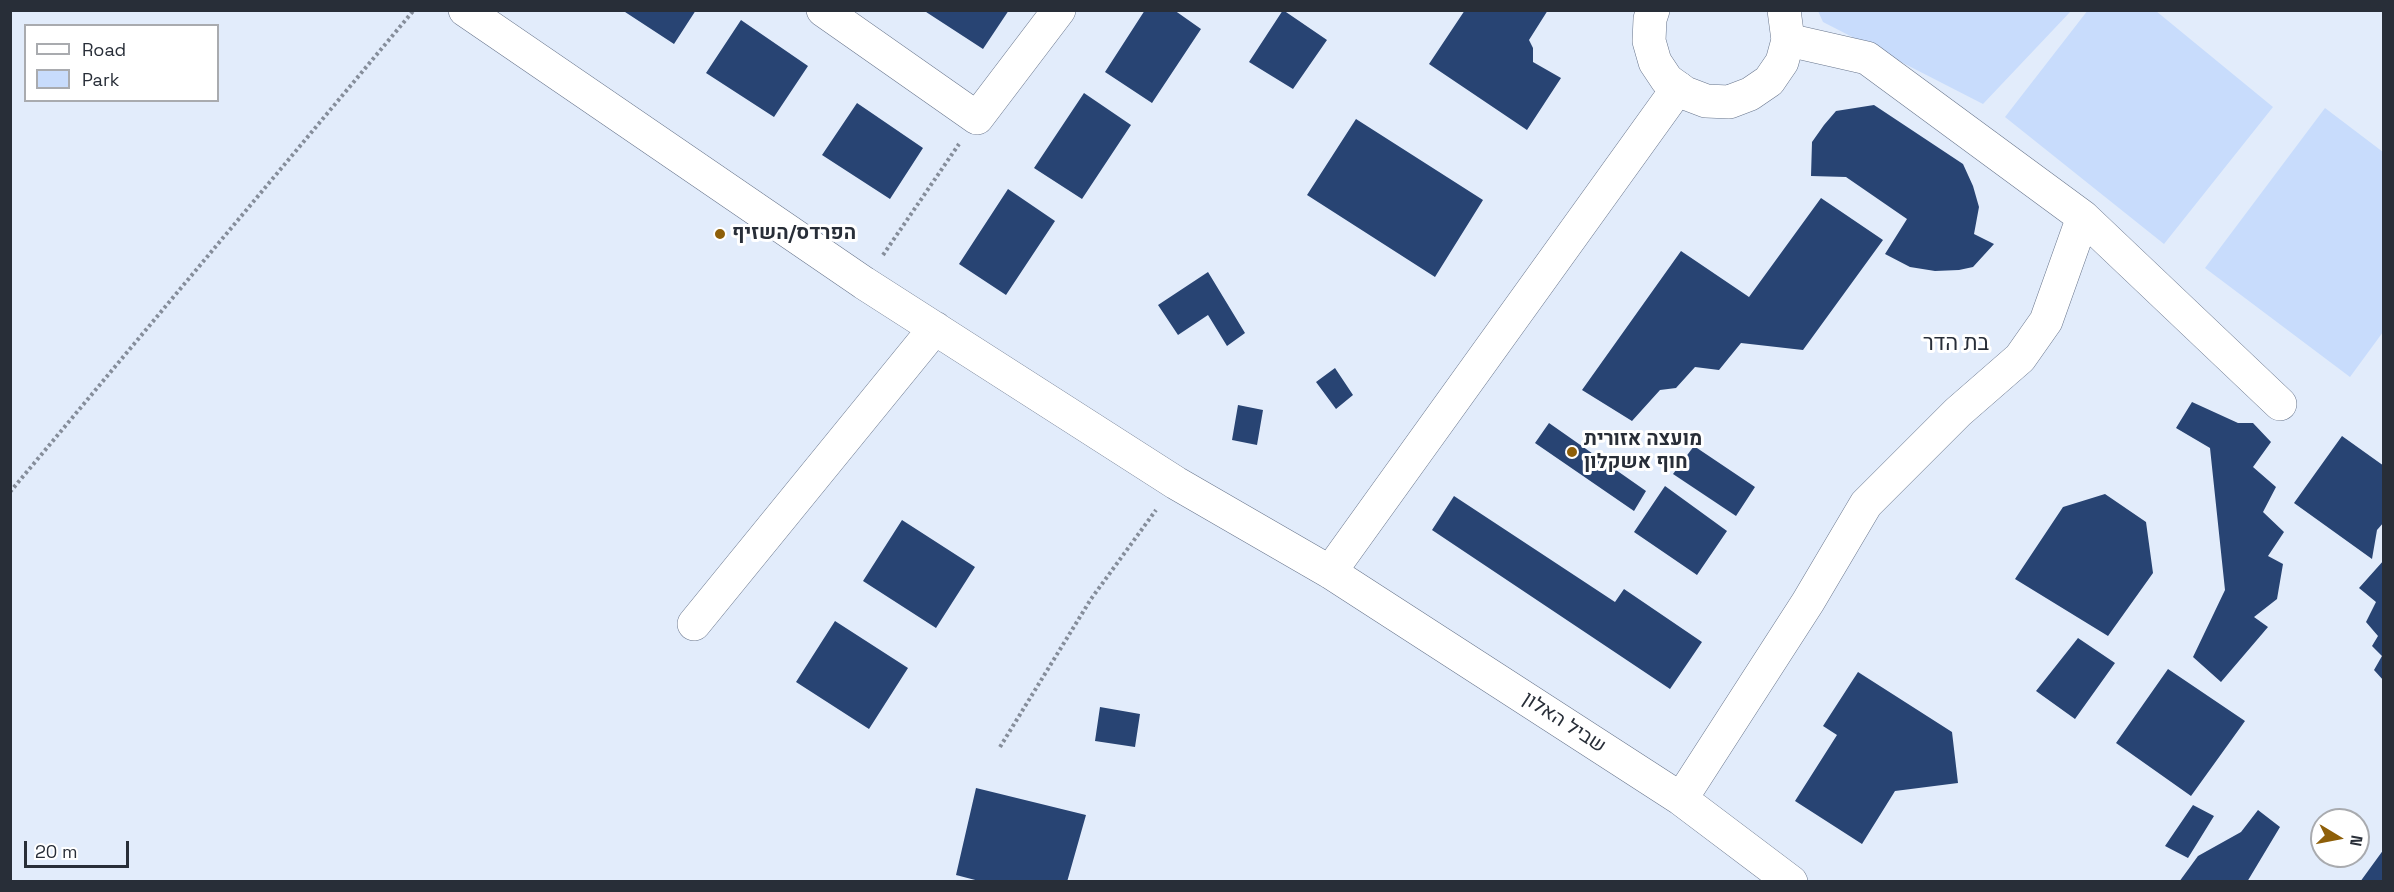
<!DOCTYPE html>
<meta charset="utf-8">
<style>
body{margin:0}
#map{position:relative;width:2394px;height:892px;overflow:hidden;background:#e2ecfb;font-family:"Space Grotesk",sans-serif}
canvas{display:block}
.frame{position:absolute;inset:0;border:12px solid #282e38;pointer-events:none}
.legend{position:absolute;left:24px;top:24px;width:195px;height:78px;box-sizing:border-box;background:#fff;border:2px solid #a9abaf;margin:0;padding:8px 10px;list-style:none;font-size:18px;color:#282e38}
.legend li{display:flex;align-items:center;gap:12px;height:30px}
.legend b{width:30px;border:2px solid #a9abaf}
.north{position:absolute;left:2310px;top:808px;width:60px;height:60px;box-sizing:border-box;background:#fff;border:2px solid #a9abaf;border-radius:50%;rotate:100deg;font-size:16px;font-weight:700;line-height:24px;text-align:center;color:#282e38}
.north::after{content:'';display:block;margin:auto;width:21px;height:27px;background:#8e5f09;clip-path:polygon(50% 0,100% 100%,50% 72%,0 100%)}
.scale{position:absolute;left:24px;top:841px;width:105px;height:27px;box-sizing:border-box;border:3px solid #282e38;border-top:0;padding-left:8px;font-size:18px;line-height:21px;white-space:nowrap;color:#282e38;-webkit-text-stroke:4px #fff;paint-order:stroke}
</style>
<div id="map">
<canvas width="2394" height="892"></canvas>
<div class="frame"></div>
<ul class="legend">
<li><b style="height:8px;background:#fff"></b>Road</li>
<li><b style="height:16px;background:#c8dcfc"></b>Park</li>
</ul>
<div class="north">N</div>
<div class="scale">20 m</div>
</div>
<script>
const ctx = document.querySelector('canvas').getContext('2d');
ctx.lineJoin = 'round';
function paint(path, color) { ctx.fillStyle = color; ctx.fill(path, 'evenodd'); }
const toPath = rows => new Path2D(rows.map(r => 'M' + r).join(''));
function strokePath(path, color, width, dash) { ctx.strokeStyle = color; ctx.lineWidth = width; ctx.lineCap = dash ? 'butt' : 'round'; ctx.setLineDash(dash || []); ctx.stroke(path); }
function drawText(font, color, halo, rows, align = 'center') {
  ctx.font = font + ' "Space Grotesk",Heebo,sans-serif'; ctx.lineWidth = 6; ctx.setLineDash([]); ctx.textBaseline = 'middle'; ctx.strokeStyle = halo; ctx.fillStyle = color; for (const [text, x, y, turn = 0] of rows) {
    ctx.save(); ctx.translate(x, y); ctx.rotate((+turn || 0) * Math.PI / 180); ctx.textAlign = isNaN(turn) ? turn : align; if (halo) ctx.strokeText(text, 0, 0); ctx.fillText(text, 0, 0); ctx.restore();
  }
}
paint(toPath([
 [2088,10,2156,11,2273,107,2164,244,2005,117],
 [1818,11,2071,11,1983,104,1823,22],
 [2325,108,2383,152,2383,332,2350,377,2205,268]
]), '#c8dcfc');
paint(toPath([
 [622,10,696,10,674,44],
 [923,10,1009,10,983,49],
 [1145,10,1174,10,1201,29,1152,103,1105,72],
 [1283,10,1327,40,1293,89,1249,62],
 [1465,10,1548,10,1529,40,1533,48,1533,62,1561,78,1527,130,1429,64],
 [741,20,808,66,774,117,706,73],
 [1084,93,1131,125,1082,199,1034,168],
 [857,103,923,148,890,199,822,155],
 [1874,105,1963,164,1973,186,1979,207,1974,234,1994,244,1973,267,1959,270,1935,271,1910,267,1885,254,1907,219,1846,177,1811,176,1812,142,1824,125,1836,111],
 [1356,119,1483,200,1435,277,1307,195],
 [1008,189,1055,221,1006,295,959,264],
 [1821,198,1883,240,1803,350,1741,343,1719,370,1695,367,1676,388,1660,390,1632,421,1582,390,1681,251,1749,297],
 [1208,272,1245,333,1227,346,1208,315,1178,335,1158,305],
 [1335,368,1353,395,1336,409,1316,382],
 [2192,402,2238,423,2253,423,2271,442,2253,467,2276,487,2263,512,2284,532,2268,556,2283,564,2277,599,2254,617,2268,627,2221,682,2193,657,2225,590,2210,448,2176,428],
 [1238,405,1263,410,1257,445,1232,440],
 [1549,423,1646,491,1634,511,1535,443],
 [2342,436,2384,466,2384,522,2377,530,2372,559,2294,503],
 [1694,446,1755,487,1736,516,1673,474],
 [1665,486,1727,531,1697,575,1634,532],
 [2105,494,2146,522,2153,573,2108,636,2015,579,2063,507],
 [1454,496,1615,602,1624,589,1702,642,1670,689,1432,530],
 [902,520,975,567,936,628,863,581],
 [2384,560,2384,681,2374,670,2382,656,2372,646,2378,636,2366,622,2376,602,2359,588],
 [835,621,908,668,869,729,796,682],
 [2078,638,2115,663,2075,719,2036,691],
 [2168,669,2245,721,2191,796,2116,743],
 [1858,672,1952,732,1958,783,1895,791,1862,844,1795,801,1837,735,1823,726],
 [1100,707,1140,714,1135,747,1095,741],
 [976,788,1086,815,1067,882,983,882,956,875],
 [2193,805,2214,816,2188,858,2165,846],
 [2258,810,2280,827,2247,882,2179,882,2198,856,2241,832],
 [2384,849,2384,882,2360,882]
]), '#284473');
const minor = toPath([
 [465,10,864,283,1176,483,1330,572,1681,799,1791,882],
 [823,10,977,118,1059,10],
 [2083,217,2280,404],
 [1330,572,1678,88],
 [694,624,935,328],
 [1681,799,1808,602,1866,504,1958,412,2020,358,2046,321,2083,217,1867,58,1788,40]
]);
const tertiary = toPath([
 [1653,10,1650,19,1649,41,1655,62,1667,80,1685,93,1706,101,1729,102,1750,94,1769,81,1782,62,1788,40,1784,10]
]);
strokePath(minor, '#68758c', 34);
strokePath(tertiary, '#68758c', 34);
strokePath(toPath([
 [883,255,959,144],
 [10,492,414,10],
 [1000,747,1091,599,1156,510]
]), '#858d9a', 4, [3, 3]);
strokePath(minor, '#fff', 33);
strokePath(tertiary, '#fff', 33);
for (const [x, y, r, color] of [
 [720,234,6,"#8e5f09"],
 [1572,452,6,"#8e5f09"]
]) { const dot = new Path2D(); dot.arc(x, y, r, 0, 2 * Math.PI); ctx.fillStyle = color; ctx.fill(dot); strokePath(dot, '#fff', 2); }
drawText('bold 20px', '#282e38', '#fff', [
 ["הפרדס/השזיף",732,234],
 ["מועצה אזורית",1584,440],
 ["חוף אשקלון",1584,463]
], 'left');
drawText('20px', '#282e38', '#fff', [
 ["שביל האלון",1564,723,33]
]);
drawText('22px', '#282e38', '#fff', [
 ["בת הדר",1956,344]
]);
</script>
